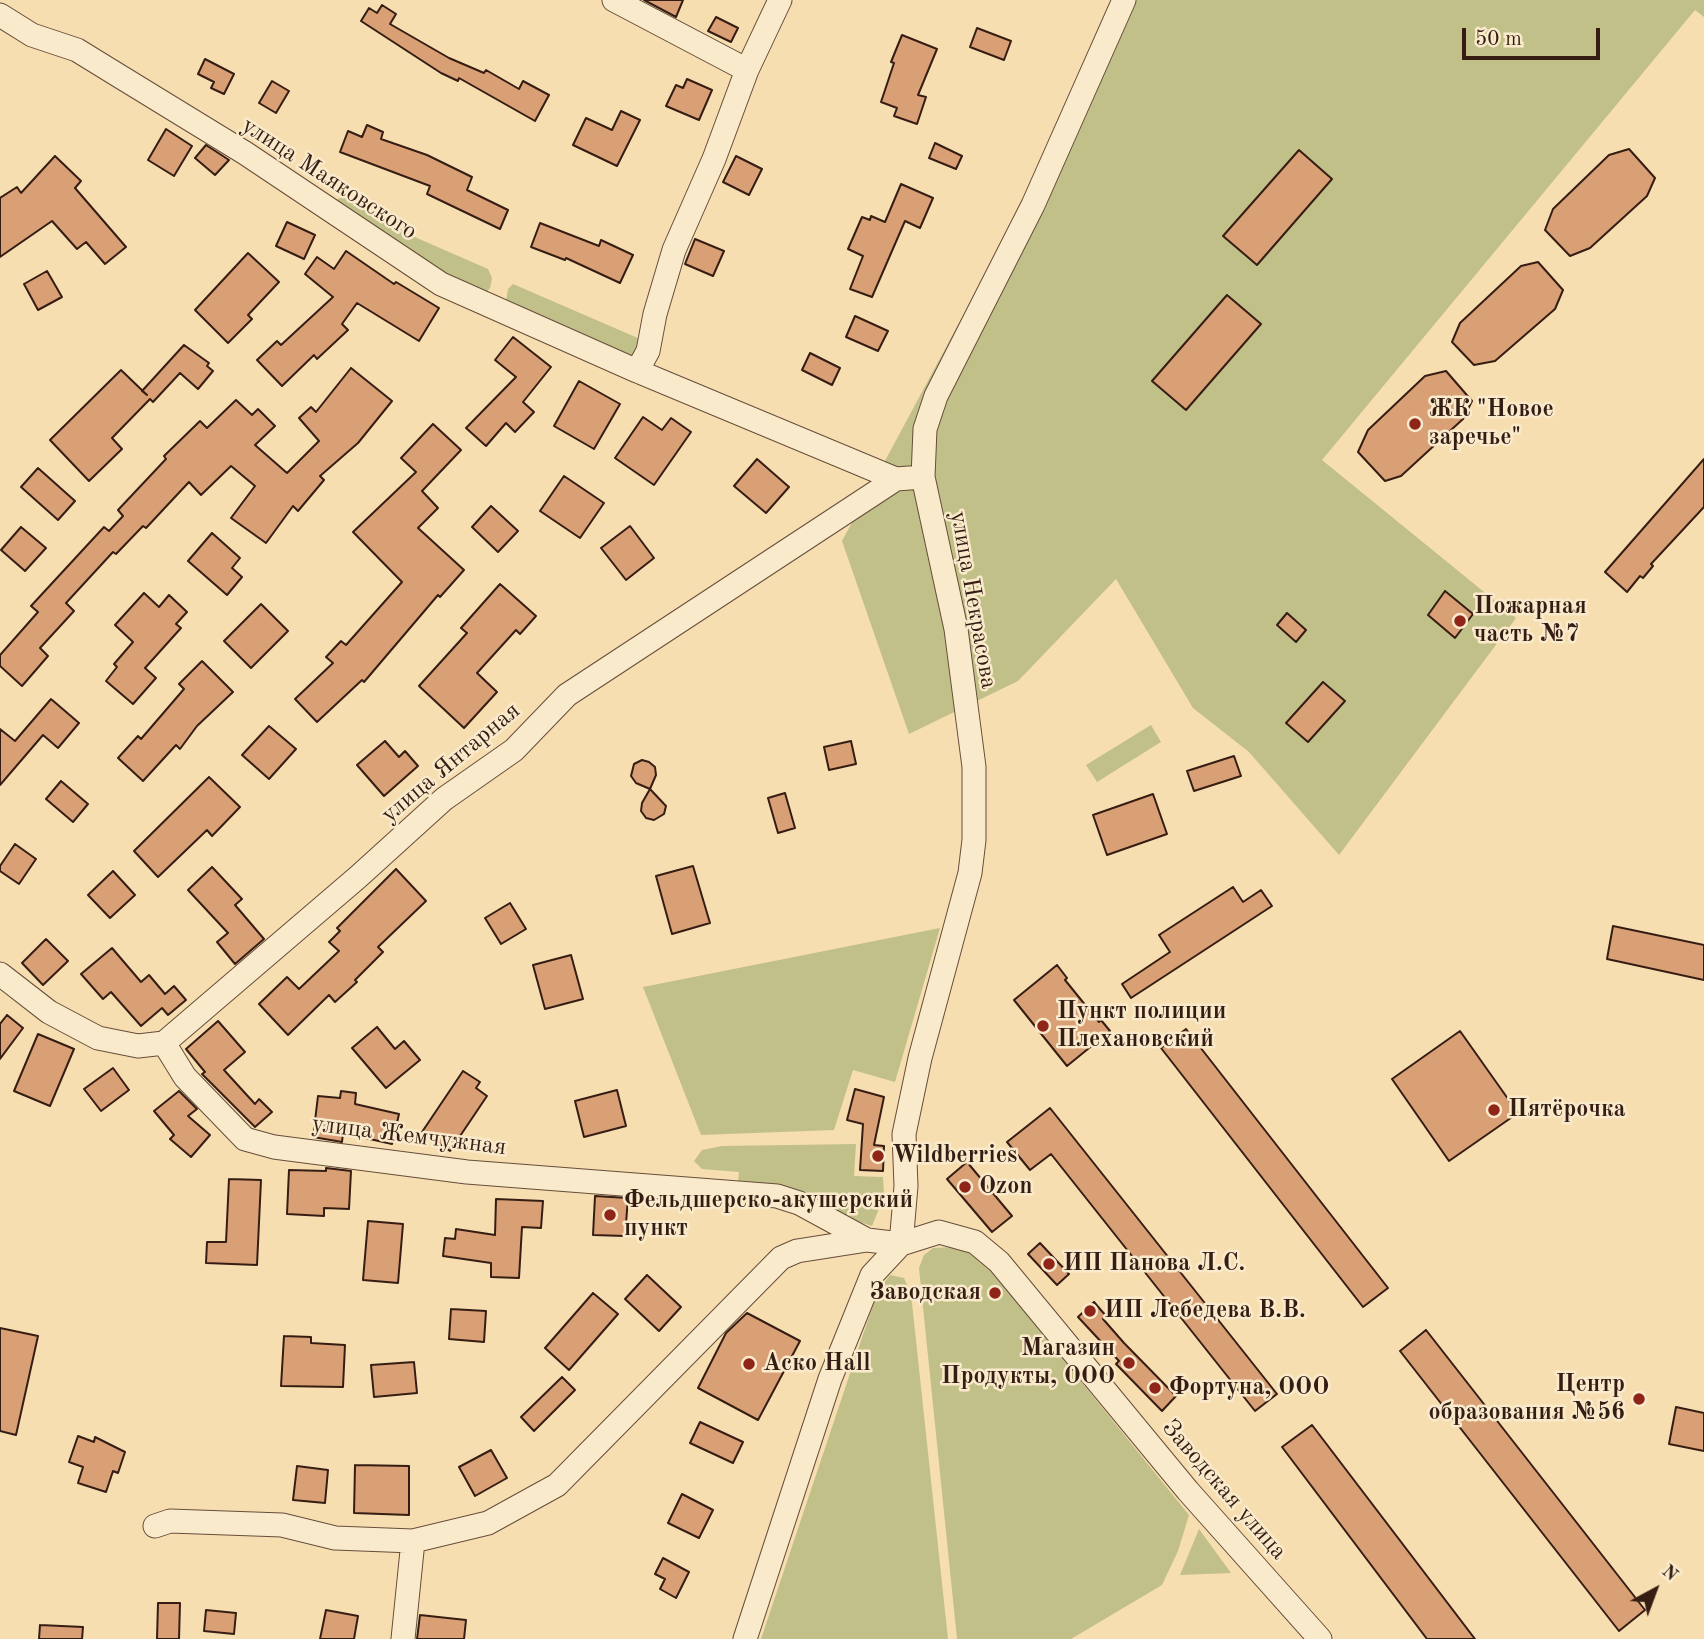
<!DOCTYPE html>
<meta charset="utf-8">
<style>
body{margin:0}
#map{position:relative;width:1704px;height:1639px;overflow:hidden;background:#f7deb0;font-family:"Old Standard TT",serif}
canvas{display:block}
.north{position:absolute;left:1620px;top:1555px;width:70px;height:70px;-webkit-text-stroke:5px #faeacc;paint-order:stroke;rotate:41deg;font-size:19px;font-weight:700;line-height:28px;text-align:center;color:#361d14}
.north::after{content:'';display:block;margin:auto;width:24px;height:32px;background:#361d14;clip-path:polygon(50% 0,100% 100%,50% 72%,0 100%)}
.scale{position:absolute;left:1462px;top:28px;width:138px;height:32px;box-sizing:border-box;border:4px solid #361d14;border-top:0;padding-left:9px;font-size:21px;line-height:24px;white-space:nowrap;color:#361d14;-webkit-text-stroke:5px #faeacc;paint-order:stroke}
</style>
<div id="map">
<canvas width="1704" height="1639"></canvas>
<div class="north">N</div>
<div class="scale">50 m</div>
</div>
<script>
const ctx = document.querySelector('canvas').getContext('2d');
ctx.lineJoin = 'round';
function paint(path, color) { ctx.fillStyle = color; ctx.fill(path, 'evenodd'); }
const toPath = rows => new Path2D(rows.map(r => 'M' + r).join(''));
function strokePath(path, color, width, dash) { ctx.strokeStyle = color; ctx.lineWidth = width; ctx.lineCap = dash ? 'butt' : 'round'; ctx.setLineDash(dash || []); ctx.stroke(path); }
function drawText(font, color, halo, rows, align = 'center') {
  ctx.font = font + ' "Old Standard TT",serif'; ctx.lineWidth = 5; ctx.setLineDash([]); ctx.textBaseline = 'middle'; ctx.strokeStyle = halo; ctx.fillStyle = color; for (const [text, x, y, turn = 0] of rows) {
    ctx.save(); ctx.translate(x, y); ctx.rotate((+turn || 0) * Math.PI / 180); ctx.textAlign = isNaN(turn) ? turn : align; if (halo) ctx.strokeText(text, 0, 0); ctx.fillText(text, 0, 0); ctx.restore();
  }
}
paint(toPath([
 [1124,0,1704,0,1704,17,1695,10,1322,460,1516,618,1339,855,1249,752,1193,708,1116,579,1018,681,909,734,842,541,1092,75],
 [343,197,417,238,488,269,492,278,490,288,485,294,437,271,337,202,337,199],
 [513,284,640,339,640,344,633,356,506,301,508,289],
 [1151,725,1161,742,1097,782,1086,765],
 [940,928,895,1082,853,1070,834,1130,701,1135,643,987],
 [856,1144,854,1176,883,1177,884,1196,872,1226,738,1182,739,1172,702,1169,694,1161,702,1150,722,1146],
 [954,1247,974,1254,986,1264,1189,1515,1178,1551,1162,1585,1071,1639,957,1639,919,1268,924,1255,933,1248],
 [890,1275,904,1278,911,1294,948,1639,761,1639,878,1290],
 [1199,1529,1231,1573,1180,1575]
]), '#c0c088');
const building = toPath([
 [644,0,683,0,676,17,644,0],
 [382,5,396,14,390,24,449,58,484,73,486,70,519,89,523,81,549,95,535,121,459,78,458,81,441,73,361,21,369,8,377,13,382,5],
 [716,17,738,28,731,42,708,31,716,17],
 [977,28,1011,41,1004,60,970,47,977,28],
 [902,35,937,49,918,95,926,97,917,124,894,116,897,108,881,102,894,63,891,62,902,35],
 [205,59,234,74,224,94,211,88,214,82,198,74,205,59],
 [687,79,712,90,699,120,666,106,676,85,683,88,687,79],
 [272,81,289,91,276,113,259,103,272,81],
 [621,111,640,120,617,166,573,145,586,118,612,130,621,111],
 [367,125,383,132,381,139,427,155,472,177,467,190,508,210,500,229,427,194,430,186,340,152,348,131,362,137,367,125],
 [166,129,192,146,174,176,148,160,166,129],
 [935,143,962,156,956,169,929,158,935,143],
 [206,145,229,160,215,175,195,158,206,145],
 [1629,149,1655,178,1647,196,1590,248,1570,256,1545,230,1553,209,1609,155,1629,149],
 [1299,150,1332,179,1257,265,1223,236,1299,150],
 [55,156,81,181,75,188,126,247,105,264,86,242,77,249,52,221,0,257,0,198,17,187,21,193,55,156],
 [736,156,762,169,749,195,723,182,736,156],
 [901,184,933,198,920,228,905,221,872,297,850,289,863,256,848,249,862,217,870,220,871,216,885,222,901,184],
 [287,222,315,235,304,259,276,246,287,222],
 [540,223,599,246,601,240,633,255,620,283,566,258,565,260,531,247,540,223],
 [695,239,724,251,713,276,685,264,695,239],
 [346,251,394,284,396,282,439,308,419,341,357,303,342,324,348,330,317,359,314,355,282,386,257,360,277,341,281,345,333,297,305,274,317,257,334,269,346,251],
 [248,253,279,282,248,315,252,319,228,343,195,310,248,253],
 [1538,262,1563,290,1555,309,1495,361,1474,365,1452,342,1460,323,1521,266,1538,262],
 [47,271,62,297,38,310,24,284,47,271],
 [1227,295,1261,324,1186,410,1152,381,1227,295],
 [855,316,888,331,878,351,846,337,855,316],
 [513,337,551,367,523,402,534,412,515,432,506,423,486,446,466,428,516,377,495,360,513,337],
 [184,345,209,363,207,366,213,371,198,389,180,373,153,402,150,399,112,438,122,449,89,481,50,440,121,370,147,395,142,391,184,345],
 [810,353,840,368,832,385,802,370,810,353],
 [351,368,392,401,358,443,320,476,324,480,298,511,293,506,266,543,231,518,255,486,231,466,201,495,189,482,146,528,143,526,116,554,113,552,66,603,74,611,40,648,48,656,22,686,0,666,0,655,38,612,31,606,104,527,109,531,123,516,118,510,166,459,164,456,200,421,207,428,236,400,252,415,258,409,275,426,255,445,287,473,319,441,299,418,311,407,316,412,351,368],
 [1446,371,1472,401,1463,419,1401,476,1385,481,1358,452,1368,430,1425,376,1446,371],
 [579,381,620,404,594,449,554,426,579,381],
 [643,417,662,430,671,418,691,432,654,485,615,458,643,417],
 [433,424,461,450,422,491,438,508,418,528,464,570,440,597,438,595,364,682,362,680,317,722,295,699,333,663,326,657,341,641,346,645,402,582,353,532,416,472,401,458,433,424],
 [757,459,789,487,766,513,734,486,757,459],
 [1704,459,1704,507,1651,564,1653,566,1643,578,1640,576,1627,592,1605,572,1704,459],
 [38,468,75,501,58,520,21,487,38,468],
 [564,476,604,503,580,538,540,511,564,476],
 [491,506,518,531,498,552,472,527,491,506],
 [630,526,654,558,626,580,601,548,630,526],
 [21,527,46,548,25,571,1,550,21,527],
 [212,533,240,558,232,568,242,577,227,595,188,561,212,533],
 [500,584,536,616,520,634,516,630,477,673,497,692,464,728,419,686,467,633,461,628,500,584],
 [1445,591,1473,614,1455,638,1428,615,1445,591],
 [144,593,159,607,169,595,187,612,176,624,181,628,145,668,156,678,133,704,106,681,117,667,114,664,133,642,115,625,144,593],
 [261,604,288,631,251,668,224,641,261,604],
 [1287,613,1306,630,1296,642,1277,625,1287,613],
 [202,661,233,692,197,726,180,749,176,745,143,781,118,758,138,736,141,739,184,689,179,684,202,661],
 [1323,682,1345,701,1308,742,1286,723,1323,682],
 [51,699,79,723,58,748,43,735,0,785,0,729,15,741,51,699],
 [269,726,296,749,269,779,242,755,269,726],
 [385,741,399,757,405,751,418,766,384,796,357,765,385,741],
 [851,741,856,764,829,770,824,747,851,741],
 [1234,756,1241,776,1194,791,1187,771,1234,756],
 [642,760,649,762,655,767,656,775,650,789,666,806,664,814,654,820,646,818,641,811,642,803,650,789,636,783,631,776,634,764,642,760],
 [209,777,240,807,212,836,207,830,158,877,134,851,209,777],
 [61,781,88,804,73,822,46,799,61,781],
 [785,793,795,828,778,833,768,798,785,793],
 [1153,794,1167,834,1107,855,1093,815,1153,794],
 [15,844,36,859,19,884,0,871,0,866,15,844],
 [693,866,710,923,672,934,656,876,693,866],
 [212,867,242,899,235,905,264,939,235,964,217,942,228,933,188,890,212,867],
 [396,869,426,901,378,947,383,952,355,980,357,982,335,1002,329,995,288,1035,259,1004,287,977,299,989,339,951,329,942,340,931,337,928,396,869],
 [113,871,135,895,110,918,88,895,113,871],
 [1233,887,1243,902,1261,890,1272,906,1131,998,1122,984,1170,952,1159,935,1233,887],
 [510,903,526,929,501,944,485,918,510,903],
 [1613,926,1704,945,1704,980,1607,959,1613,926],
 [46,939,68,961,43,985,22,963,46,939],
 [112,948,141,982,149,975,165,994,174,986,186,1000,168,1015,162,1008,141,1026,111,992,103,999,81,974,112,948],
 [571,955,583,999,545,1009,533,965,571,955],
 [1057,965,1067,978,1065,980,1099,1022,1101,1020,1110,1031,1067,1066,1014,1000,1057,965],
 [7,1015,23,1028,0,1059,0,1024,7,1015],
 [218,1021,245,1052,224,1070,255,1104,259,1099,272,1112,255,1127,202,1074,205,1072,186,1049,218,1021],
 [377,1027,395,1049,404,1041,420,1060,386,1088,352,1048,377,1027],
 [1186,1029,1388,1288,1363,1307,1161,1048,1186,1029],
 [1460,1031,1518,1113,1449,1161,1392,1079,1460,1031],
 [38,1034,74,1049,50,1106,14,1091,38,1034],
 [113,1068,129,1090,101,1111,84,1089,113,1068],
 [463,1071,480,1082,476,1088,487,1096,450,1151,422,1132,463,1071],
 [855,1089,884,1097,874,1145,884,1146,883,1171,860,1170,863,1124,847,1120,855,1089],
 [617,1090,626,1126,584,1137,575,1101,617,1090],
 [179,1091,197,1109,188,1116,210,1135,191,1157,170,1139,174,1135,154,1111,179,1091],
 [341,1091,356,1093,355,1104,399,1114,392,1144,343,1133,342,1142,313,1137,318,1096,340,1098,341,1091],
 [1050,1108,1277,1394,1255,1411,1051,1154,1030,1170,1007,1142,1050,1108],
 [967,1162,1012,1216,992,1232,947,1179,967,1162],
 [326,1168,351,1171,349,1209,324,1208,324,1216,287,1214,289,1170,326,1171,326,1168],
 [229,1179,261,1180,257,1265,206,1263,207,1242,226,1242,229,1179],
 [595,1196,628,1198,625,1236,593,1235,595,1196],
 [496,1199,543,1201,541,1228,522,1227,519,1278,491,1277,491,1263,443,1256,445,1238,455,1239,456,1229,495,1235,496,1199],
 [368,1221,403,1224,398,1283,363,1280,368,1221],
 [1040,1243,1069,1274,1057,1285,1028,1254,1040,1243],
 [647,1275,681,1307,659,1331,625,1299,647,1275],
 [593,1293,618,1314,569,1370,545,1348,593,1293],
 [1094,1302,1106,1316,1103,1319,1124,1343,1176,1396,1162,1411,1116,1364,1119,1361,1078,1317,1094,1302],
 [451,1309,486,1311,484,1342,449,1339,451,1309],
 [747,1313,800,1341,758,1420,698,1388,726,1333,747,1313],
 [0,1328,38,1336,16,1435,0,1431,0,1328],
 [1426,1330,1645,1610,1619,1631,1400,1351,1426,1330],
 [284,1336,311,1337,311,1343,345,1345,343,1387,281,1386,284,1336],
 [414,1362,417,1393,374,1397,371,1365,414,1362],
 [562,1377,575,1390,534,1431,521,1417,562,1377],
 [1676,1407,1704,1413,1704,1451,1669,1444,1676,1407],
 [700,1422,743,1442,733,1463,690,1443,700,1422],
 [1312,1425,1475,1639,1427,1639,1282,1447,1312,1425],
 [78,1436,94,1442,95,1437,125,1452,118,1473,113,1471,106,1492,78,1483,83,1467,69,1462,78,1436],
 [491,1450,507,1478,475,1496,459,1467,491,1450],
 [355,1465,409,1466,409,1515,354,1513,355,1465],
 [297,1466,328,1470,325,1503,293,1500,297,1466],
 [682,1494,713,1510,699,1538,668,1523,682,1494],
 [663,1558,689,1572,676,1598,660,1589,665,1579,655,1574,663,1558],
 [158,1603,180,1603,179,1639,157,1639,158,1603],
 [206,1610,236,1613,234,1634,204,1631,206,1610],
 [326,1610,358,1616,354,1639,320,1639,326,1610],
 [420,1615,466,1620,464,1639,417,1639,420,1615],
 [40,1625,83,1627,82,1639,39,1639,40,1625]
]);
paint(building, '#d99f75');
strokePath(building, '#361d14', 2);
const minor = toPath([
 [614,0,747,70],
 [0,15,32,35,77,50,116,74,245,153,441,284,637,371,896,479,923,477],
 [637,371,648,351,655,314,674,250,714,159,747,70,780,0],
 [0,974,49,1012,98,1038,138,1046,164,1043],
 [164,1043,358,877,444,799,514,750,567,695,896,479],
 [164,1043,185,1077,245,1139,274,1147,467,1172,777,1196,799,1203,867,1240],
 [901,1244,906,1186,904,1134,920,1058,970,873,974,840,974,767,956,629,923,477,925,429,936,396,1033,205,1124,0],
 [155,1526,170,1521,282,1525,335,1538,413,1541,488,1523,557,1485,781,1258,797,1251,867,1240,901,1244],
 [403,1639,413,1541],
 [745,1639,830,1379,872,1275,901,1244,939,1232,975,1242,999,1262,1188,1491,1320,1639]
]);
strokePath(minor, '#664d3b', 25);
strokePath(minor, '#faeacc', 23);
for (const [x, y, r, color] of [
 [1415,424,7,"#8f2418"],
 [1460,621,7,"#8f2418"],
 [1043,1026,7,"#8f2418"],
 [1494,1110,7,"#8f2418"],
 [878,1156,7,"#8f2418"],
 [965,1187,7,"#8f2418"],
 [610,1215,7,"#8f2418"],
 [1049,1264,7,"#8f2418"],
 [995,1293,7,"#8f2418"],
 [1090,1311,7,"#8f2418"],
 [1129,1363,7,"#8f2418"],
 [749,1364,7,"#8f2418"],
 [1155,1388,7,"#8f2418"],
 [1639,1399,7,"#8f2418"]
]) { const dot = new Path2D(); dot.arc(x, y, r, 0, 2 * Math.PI); ctx.fillStyle = color; ctx.fill(dot); strokePath(dot, '#faeacc', 2.5); }
drawText('24px', '#361d14', '#faeacc', [
 ["улица Маяковского",329,179,33],
 ["улица Некрасова",973,600,80],
 ["улица Янтарная",451,763,-40],
 ["улица Жемчужная",409,1136,7],
 ["Заводская улица",1224,1490,49]
]);
drawText('bold 24px', '#361d14', '#faeacc', [
 ["ЖК \"Новое",1429,410],
 ["заречье\"",1429,438],
 ["Пожарная",1474,607],
 ["часть №7",1474,635],
 ["Пункт полиции",1057,1012],
 ["Плехановский",1057,1040],
 ["Пятёрочка",1508,1110],
 ["Wildberries",892,1156],
 ["Ozon",979,1187],
 ["Фельдшерско-акушерский",624,1201],
 ["пункт",624,1229],
 ["ИП Панова Л.С.",1063,1264],
 ["Заводская",981,1293,"right"],
 ["ИП Лебедева В.В.",1104,1311],
 ["Магазин",1115,1349,"right"],
 ["Продукты, ООО",1115,1377,"right"],
 ["Аско Hall",763,1364],
 ["Центр",1625,1385,"right"],
 ["образования №56",1625,1413,"right"],
 ["Фортуна, ООО",1169,1388]
], 'left');
</script>
